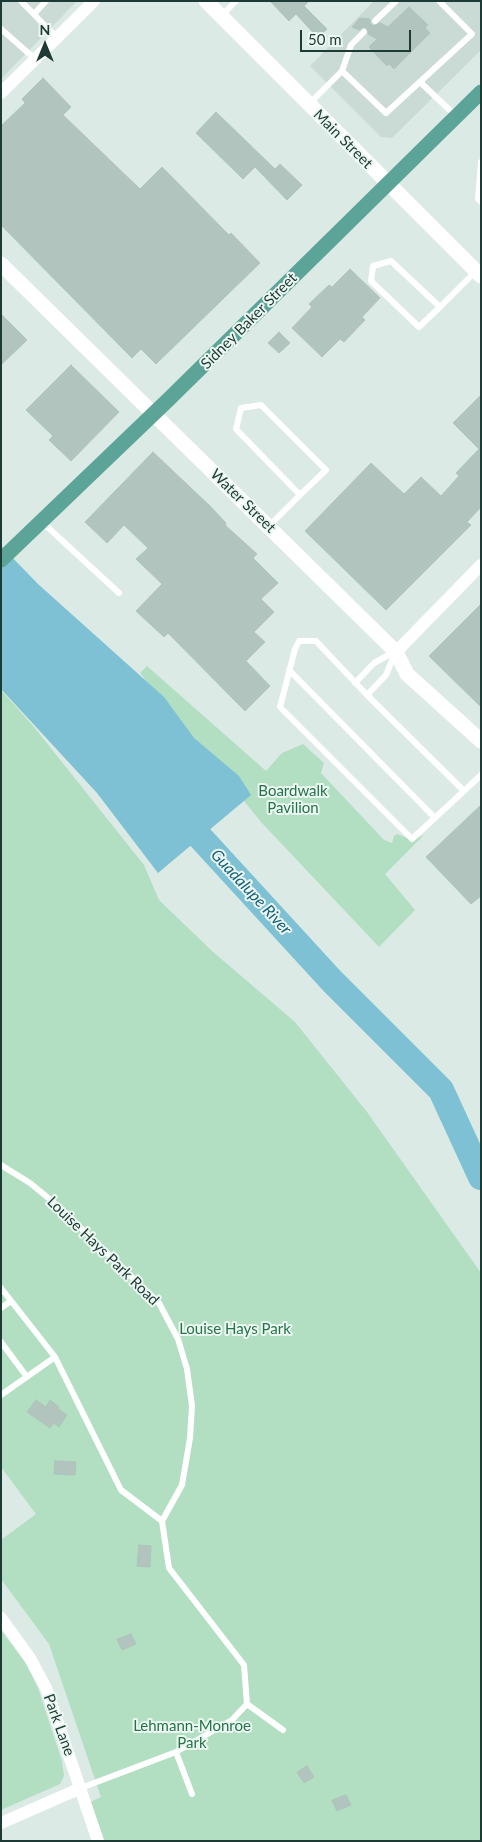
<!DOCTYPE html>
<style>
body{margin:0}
#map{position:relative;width:482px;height:1842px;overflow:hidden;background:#dceae5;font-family:Lato,sans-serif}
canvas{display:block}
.frame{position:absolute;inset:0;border:2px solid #1d3a34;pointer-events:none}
.north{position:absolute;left:20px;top:20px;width:50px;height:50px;-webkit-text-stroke:4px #ecf7f2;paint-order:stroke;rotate:0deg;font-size:14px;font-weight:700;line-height:20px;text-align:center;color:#1d3a34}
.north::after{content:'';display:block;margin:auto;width:18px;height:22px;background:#1d3a34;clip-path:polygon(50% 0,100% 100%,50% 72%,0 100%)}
.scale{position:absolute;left:300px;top:30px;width:111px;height:22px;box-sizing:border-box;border:2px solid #1d3a34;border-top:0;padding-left:6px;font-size:15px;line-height:18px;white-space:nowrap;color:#1d3a34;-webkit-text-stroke:4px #ecf7f2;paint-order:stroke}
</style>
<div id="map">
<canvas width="482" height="1842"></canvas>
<div class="frame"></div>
<div class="north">N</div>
<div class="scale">50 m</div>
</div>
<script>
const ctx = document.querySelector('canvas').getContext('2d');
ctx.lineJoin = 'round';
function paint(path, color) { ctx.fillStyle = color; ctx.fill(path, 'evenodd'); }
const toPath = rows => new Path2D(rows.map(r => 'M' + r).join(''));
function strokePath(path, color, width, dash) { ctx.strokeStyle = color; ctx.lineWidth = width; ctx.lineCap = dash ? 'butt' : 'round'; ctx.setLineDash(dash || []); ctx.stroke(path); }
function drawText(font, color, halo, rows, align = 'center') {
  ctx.font = font + ' Lato,sans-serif'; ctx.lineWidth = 4; ctx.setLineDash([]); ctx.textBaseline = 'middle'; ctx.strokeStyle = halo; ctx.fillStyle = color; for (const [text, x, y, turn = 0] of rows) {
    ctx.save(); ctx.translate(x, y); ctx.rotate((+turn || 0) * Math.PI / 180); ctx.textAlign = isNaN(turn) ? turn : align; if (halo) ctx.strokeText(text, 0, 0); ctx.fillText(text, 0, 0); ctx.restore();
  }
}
paint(toPath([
 [1,1,77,1,1,79],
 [374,1,481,2,481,50,392,138,381,137,310,66]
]), '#cadad4');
paint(toPath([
 [147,666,266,771,282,753,303,744,324,763,321,773,384,840,392,843,394,836,397,834,410,839,417,838,424,835,385,874,415,910,379,947,261,822,140,673],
 [1,690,34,727,144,865,159,900,212,951,295,1022,367,1112,481,1273,481,1841,99,1841,86,1804,101,1797,49,1644,1,1579,1,1540,36,1514,1,1467],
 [1,1630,26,1664,38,1688,62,1761,64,1776,60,1784,1,1810]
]), '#b2dec1');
paint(toPath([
 [1,546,38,584,164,697,194,738,239,776,251,795,158,873,97,793,1,689]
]), '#7ec1d5');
strokePath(toPath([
 [177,812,332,981,441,1090,481,1177]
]), '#7ec1d5', 26);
const building = toPath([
 [270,1,309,1,304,6,327,29,318,38,296,14,289,21,270,1],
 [409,7,428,25,425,28,430,33,394,69,389,64,387,66,369,47,377,39,368,34,367,28,363,27,359,30,352,27,360,18,370,19,370,23,373,26,380,23,388,27,409,7],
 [43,78,71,107,63,115,140,189,162,167,229,235,231,233,260,263,156,364,141,349,132,358,1,225,1,126,25,103,22,99,43,78],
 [216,112,275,169,280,164,302,185,287,200,255,167,243,179,196,133,216,112],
 [350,269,380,298,362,317,365,320,344,342,340,339,322,357,292,328,312,307,309,304,329,285,332,287,350,269],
 [1,314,27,340,1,365,1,314],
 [279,332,290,343,279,353,268,343,279,332],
 [71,365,119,412,71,461,49,440,53,436,26,410,71,365],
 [481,395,481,507,467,522,471,525,386,610,305,531,371,463,404,494,421,477,441,496,459,476,456,473,479,449,453,423,481,395],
 [153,452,210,506,226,523,225,525,257,554,253,558,278,583,261,599,274,612,254,632,265,642,246,661,270,686,245,711,168,633,164,637,136,611,162,584,136,559,148,548,124,525,107,543,85,522,153,452],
 [481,604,481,707,429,656,481,604],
 [481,805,481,896,471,904,426,857,481,805],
 [36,1400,46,1407,50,1400,59,1407,58,1409,67,1415,59,1427,54,1423,50,1428,27,1412,36,1400],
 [55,1461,76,1462,75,1475,54,1474,55,1461],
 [139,1545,151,1546,150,1567,137,1566,139,1545],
 [131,1634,136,1644,122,1650,117,1639,131,1634],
 [307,1766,314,1777,304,1783,297,1772,307,1766],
 [346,1795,351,1805,337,1811,332,1800,346,1795]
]);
paint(building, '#b1c5be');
strokePath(building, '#aec4bc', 1);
strokePath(toPath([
 [21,1,57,38],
 [34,14,46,1],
 [221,16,236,1],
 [375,21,396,1],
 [1,29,35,59],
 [342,71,351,45,364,32],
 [420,82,456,116],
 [310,103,342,71,386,113,472,34,439,1],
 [481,162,478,199,481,202],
 [440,307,391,261,373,266,371,281,419,327,440,307,476,271],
 [42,522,119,593],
 [269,526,300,495,326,470,261,405,241,408,236,429,300,495],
 [289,670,435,818],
 [355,683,374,663,394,652],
 [367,695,386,675,395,653],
 [464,791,367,695,316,641,299,641,295,649,280,707,412,839,464,791,481,775],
 [1,1165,30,1183,58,1206,159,1303,178,1339,187,1369,192,1406,190,1438,182,1485,162,1521,169,1568,244,1665,247,1704,232,1720,176,1752,81,1788],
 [1,1288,55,1357,121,1490,162,1521],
 [1,1308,11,1301],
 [1,1342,27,1377],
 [1,1395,55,1357],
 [247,1704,283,1730],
 [176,1752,192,1794]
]), '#fff', 6);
strokePath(toPath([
 [1,93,94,1],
 [396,652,481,565],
 [1,1618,30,1658,46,1688,98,1841],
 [1,1823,81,1788]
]), '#fff', 12);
strokePath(toPath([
 [206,1,481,276],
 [1,264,396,652,407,674,481,741]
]), '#fff', 15);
strokePath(toPath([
 [1,560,169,399,481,92]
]), '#5ca497', 15);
drawText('15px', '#1d3a34', '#ecf7f2', [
 ["Main Street",343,139,45],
 ["Sidney Baker Street",249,321,-45],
 ["Water Street",243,501,44],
 ["Louise Hays Park Road",103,1251,44],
 ["Park Lane",59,1725,70]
]);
drawText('15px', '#247449', '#ecf7f2', [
 ["Boardwalk",293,791],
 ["Pavilion",293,808],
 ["Louise Hays Park",235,1329],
 ["Lehmann-Monroe",192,1726],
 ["Park",192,1743]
]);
drawText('italic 16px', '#13617a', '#ecf7f2', [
 ["Guadalupe River",251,892,47]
]);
</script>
